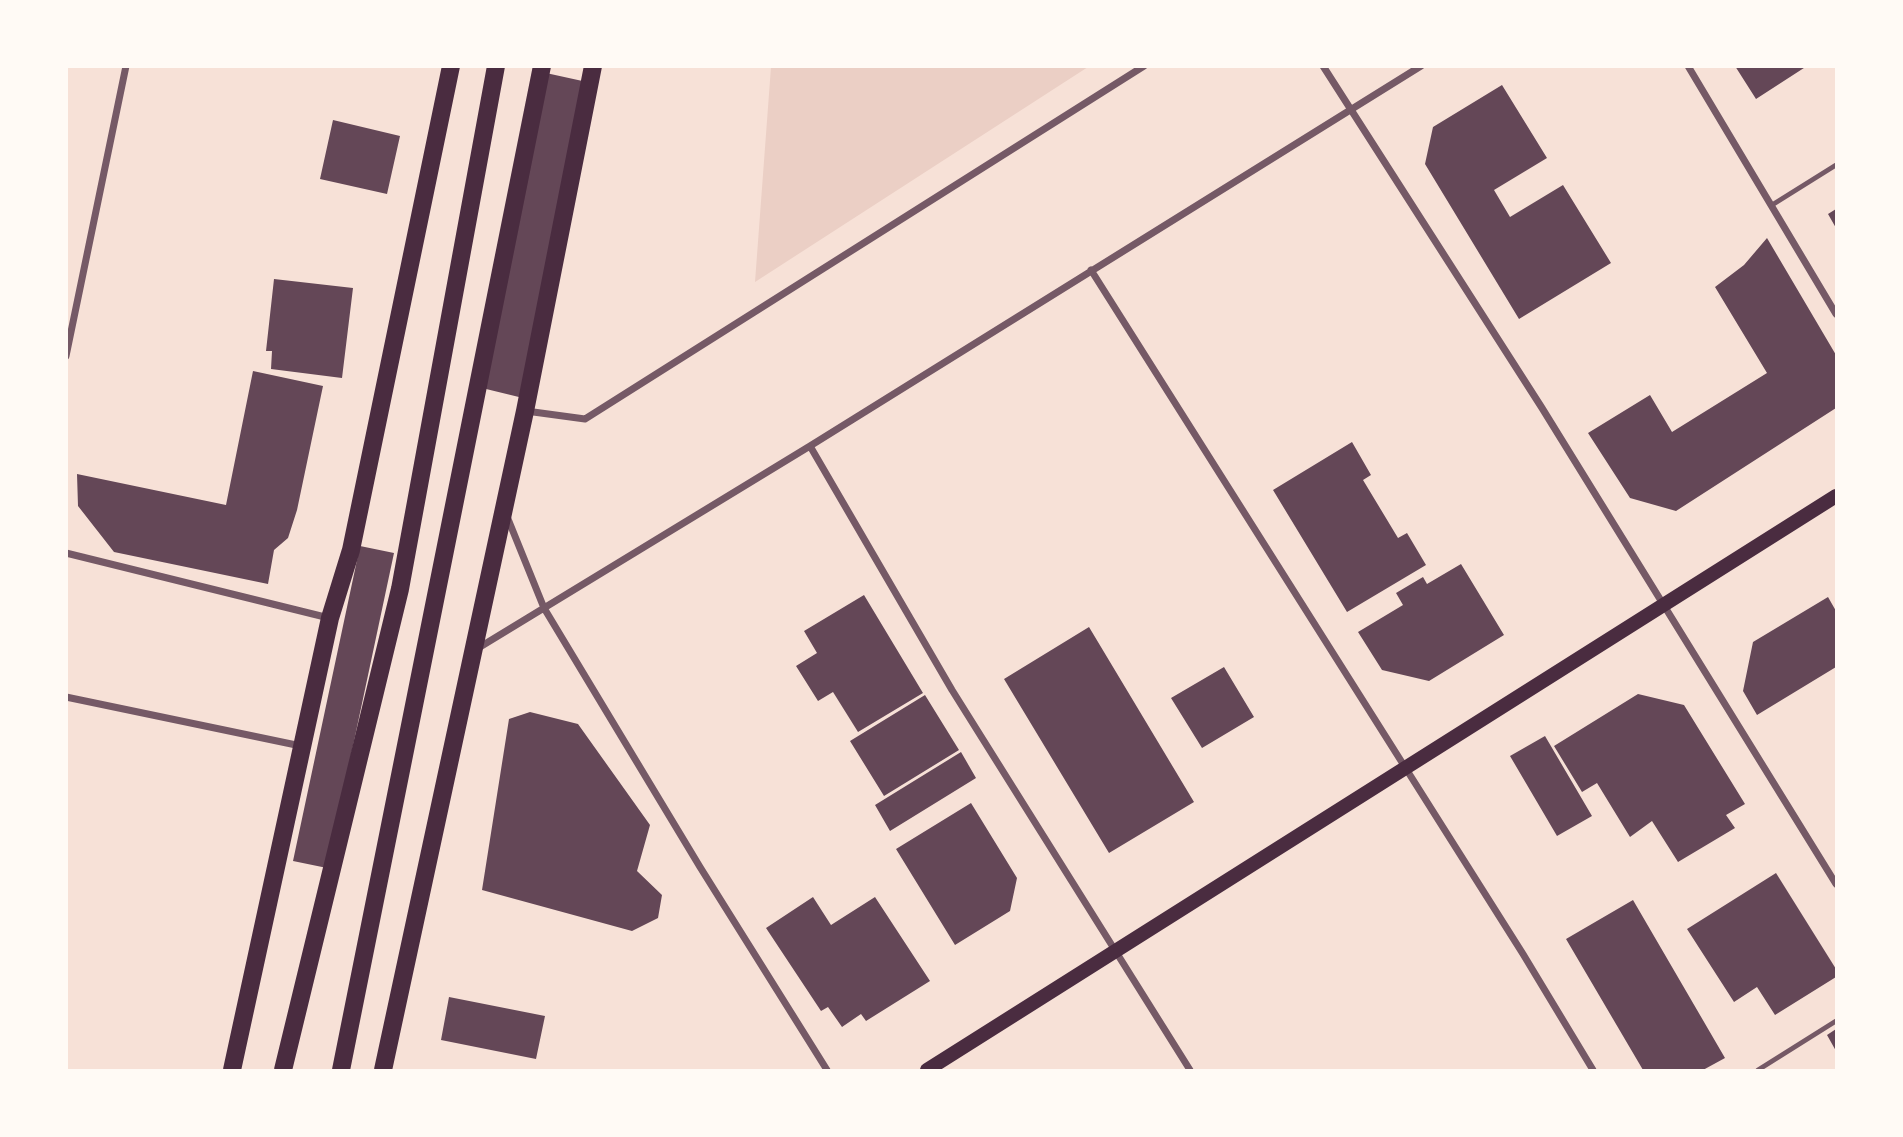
<!DOCTYPE html>
<style>
body{margin:0}
#map{position:relative;width:1903px;height:1137px;overflow:hidden;background:#f7e1d7;font-family:"IBM Plex Serif",serif}
canvas{display:block}
.frame{position:absolute;inset:0;border:68px solid #fffaf5;pointer-events:none}
</style>
<div id="map">
<canvas width="1903" height="1137"></canvas>
<div class="frame"></div>
</div>
<script>
const ctx = document.querySelector('canvas').getContext('2d');
ctx.lineJoin = 'round';
function paint(path, color) { ctx.fillStyle = color; ctx.fill(path, 'evenodd'); }
const toPath = rows => new Path2D(rows.map(r => 'M' + r).join(''));
function strokePath(path, color, width, dash) { ctx.strokeStyle = color; ctx.lineWidth = width; ctx.lineCap = dash ? 'butt' : 'round'; ctx.setLineDash(dash || []); ctx.stroke(path); }
paint(toPath([
 [771,67,771,66,1088,67,755,282]
]), '#ebcfc5');
paint(toPath([
 [1735,66,1807,66,1756,99],
 [546,73,587,82,523,398,482,388],
 [1502,85,1547,158,1494,190,1510,217,1563,185,1611,263,1519,319,1425,164,1433,127],
 [333,120,400,136,387,194,320,179],
 [1836,209,1836,228,1828,214],
 [1767,238,1836,355,1836,408,1676,511,1630,498,1588,433,1650,395,1672,432,1767,373,1715,287,1744,265],
 [274,279,353,288,342,378,271,369,272,351,266,351],
 [253,371,323,386,297,510,288,538,274,550,268,584,114,552,78,506,77,474,226,505],
 [1352,442,1371,475,1363,480,1398,538,1407,533,1426,565,1347,612,1273,490],
 [360,546,394,553,327,868,293,861],
 [1461,564,1504,635,1429,681,1382,670,1358,632,1403,605,1396,593,1423,577,1427,584],
 [864,595,923,693,858,732,833,692,818,701,796,666,817,653,804,631],
 [1828,597,1836,611,1836,667,1757,715,1743,691,1753,642],
 [1089,627,1194,802,1109,853,1004,679],
 [1224,667,1254,717,1202,748,1171,698],
 [1638,694,1684,705,1745,804,1726,815,1735,828,1678,862,1652,821,1630,837,1597,783,1582,792,1554,746],
 [925,695,959,750,884,796,850,741],
 [530,712,578,724,650,825,637,871,662,895,658,918,632,931,482,890,509,719],
 [1545,736,1592,816,1557,836,1510,756],
 [961,752,976,778,890,831,875,805],
 [971,803,1017,878,1010,911,955,945,896,849],
 [1776,873,1836,969,1836,977,1775,1015,1757,987,1734,1002,1687,929],
 [813,897,831,925,875,897,930,981,866,1021,861,1014,842,1027,828,1007,821,1011,766,928],
 [1633,900,1725,1058,1703,1070,1643,1070,1566,939],
 [449,997,545,1016,536,1059,441,1040],
 [1836,1029,1836,1051,1827,1035]
]), '#644757');
strokePath(toPath([
 [1772,205,1836,165],
 [1758,1070,1836,1021]
]), '#755966', 5);
strokePath(toPath([
 [1323,66,1542,408,1836,884],
 [1688,66,1836,314],
 [1091,270,1523,954,1593,1070],
 [66,356,126,66],
 [526,411,585,419,1144,66],
 [810,446,952,690,1190,1070],
 [506,514,544,608,700,867,827,1070],
 [66,553,329,618],
 [475,650,810,446,1421,66],
 [66,697,301,746]
]), '#755966', 7);
strokePath(toPath([
 [927,1070,1836,496]
]), '#4a2c40', 14);
strokePath(toPath([
 [232,1070,330,618,351,550,451,66],
 [283,1070,400,589,496,66],
 [341,1070,542,66],
 [383,1070,525,411,593,66]
]), '#4a2c40', 18);
</script>
